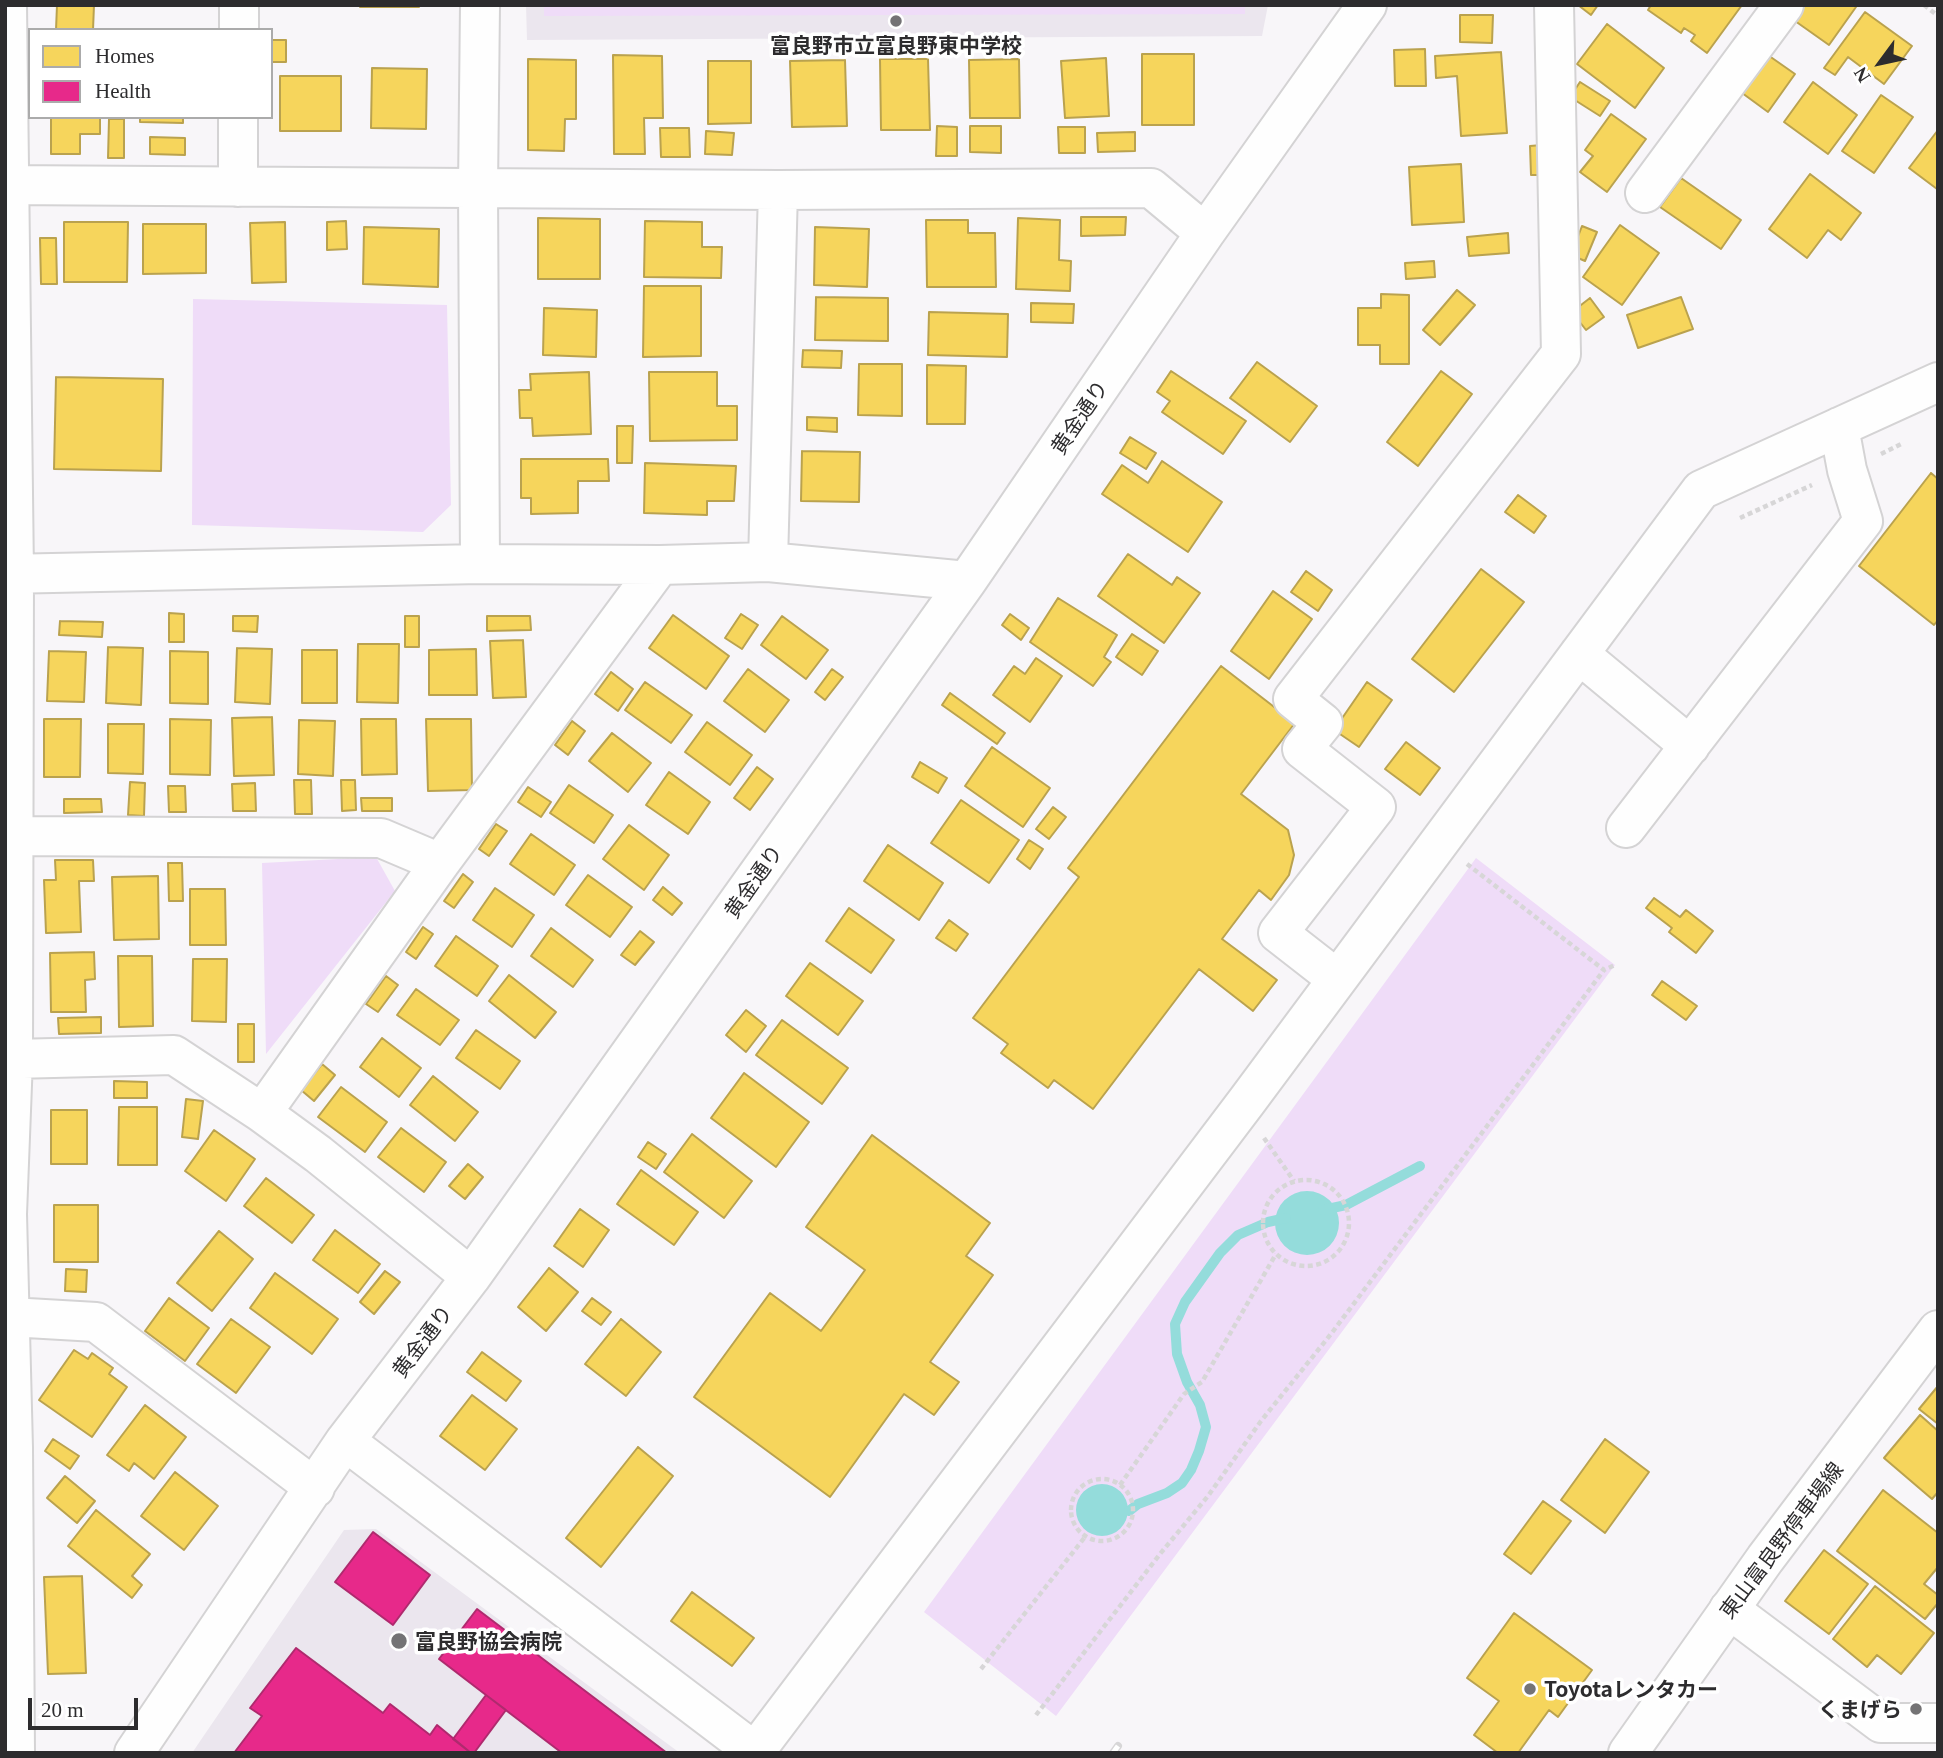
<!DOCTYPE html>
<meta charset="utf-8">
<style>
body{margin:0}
#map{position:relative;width:1943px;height:1758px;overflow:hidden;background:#f8f6f9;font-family:Georgia,serif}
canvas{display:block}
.frame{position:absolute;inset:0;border:7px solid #2d2c2e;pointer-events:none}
.legend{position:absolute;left:28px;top:28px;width:245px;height:91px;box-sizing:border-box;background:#fff;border:2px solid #ababab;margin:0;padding:9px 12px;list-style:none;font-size:21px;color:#2d2c2e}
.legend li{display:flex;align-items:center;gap:14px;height:35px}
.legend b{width:35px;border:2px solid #ababab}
.north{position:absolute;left:1845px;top:28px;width:70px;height:70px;-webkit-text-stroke:5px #fff;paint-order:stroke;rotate:237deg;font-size:19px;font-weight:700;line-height:28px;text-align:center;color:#2d2c2e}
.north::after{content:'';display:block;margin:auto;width:24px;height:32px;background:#2d2c2e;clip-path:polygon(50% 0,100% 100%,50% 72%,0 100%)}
.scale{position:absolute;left:28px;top:1698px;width:110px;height:32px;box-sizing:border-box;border:4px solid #2d2c2e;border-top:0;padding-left:9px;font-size:21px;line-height:24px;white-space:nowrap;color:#2d2c2e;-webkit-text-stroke:5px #fff;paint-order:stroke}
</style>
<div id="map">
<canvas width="1943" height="1758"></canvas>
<div class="frame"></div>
<ul class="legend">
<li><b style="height:19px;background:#f6d55c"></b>Homes</li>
<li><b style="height:19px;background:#e7298a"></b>Health</li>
</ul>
<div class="north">N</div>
<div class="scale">20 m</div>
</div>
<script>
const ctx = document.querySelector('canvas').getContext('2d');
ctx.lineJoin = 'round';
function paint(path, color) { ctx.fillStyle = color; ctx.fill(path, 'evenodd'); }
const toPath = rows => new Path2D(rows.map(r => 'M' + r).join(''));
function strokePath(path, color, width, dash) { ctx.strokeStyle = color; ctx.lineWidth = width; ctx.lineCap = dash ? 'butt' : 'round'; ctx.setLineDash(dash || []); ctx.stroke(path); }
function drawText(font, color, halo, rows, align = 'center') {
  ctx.font = font + ' Georgia,"Noto Sans JP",serif'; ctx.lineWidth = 7; ctx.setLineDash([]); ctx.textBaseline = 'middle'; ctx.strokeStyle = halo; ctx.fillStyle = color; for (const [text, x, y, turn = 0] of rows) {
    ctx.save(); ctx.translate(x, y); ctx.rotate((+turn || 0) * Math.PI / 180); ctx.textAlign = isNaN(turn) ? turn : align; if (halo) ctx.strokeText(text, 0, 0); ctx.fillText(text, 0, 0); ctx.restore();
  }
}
paint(toPath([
 [526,5,1268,5,1262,36,527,40],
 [376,1529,680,1753,192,1753,344,1530]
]), '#ebe6ee');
paint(toPath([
 [544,5,1245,5,1245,14,544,16],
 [193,299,447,305,451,505,423,532,192,525],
 [376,857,395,891,266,1054,262,863],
 [1476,858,1615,965,1056,1716,924,1612]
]), '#efdcf8');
paint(toPath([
 '1275 1223a32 32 0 1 1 64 0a32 32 0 1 1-64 0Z',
 '1076 1510a26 26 0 1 1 52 0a26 26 0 1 1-52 0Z'
]), '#94dcdb');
const homes = toPath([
 [57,5,94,5,93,30,56,30,57,5],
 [360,5,419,5,419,7,360,7,360,5],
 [1578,5,1598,5,1591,15,1578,5],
 [1651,5,1742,5,1707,53,1691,41,1695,35,1684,28,1681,33,1648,10,1651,5],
 [1796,5,1854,5,1856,7,1829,45,1788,16,1796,5],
 [1865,12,1912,46,1884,84,1848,57,1835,75,1824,68,1865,12],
 [1460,15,1493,15,1492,43,1460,42,1460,15],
 [1607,24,1664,68,1635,108,1577,64,1607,24],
 [271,40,286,40,286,62,271,62,271,40],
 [1425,49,1426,86,1395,86,1394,50,1425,49],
 [1501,52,1507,133,1461,136,1457,76,1436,78,1435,56,1501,52],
 [1765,53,1795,74,1768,112,1738,90,1765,53],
 [1142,54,1194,54,1194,125,1142,125,1142,54],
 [613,55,662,56,663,118,644,118,645,154,614,154,613,55],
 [1106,58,1109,116,1065,118,1061,61,1106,58],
 [528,59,576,60,576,119,565,119,564,151,528,150,528,59],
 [880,59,928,59,930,130,881,130,880,59],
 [1019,59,1020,118,970,118,969,60,1019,59],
 [845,60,847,126,792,127,790,61,845,60],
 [708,61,751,61,751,123,708,124,708,61],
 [372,68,427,69,426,129,371,128,372,68],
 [280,76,341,76,341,131,280,131,280,76],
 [1580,82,1610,101,1600,116,1570,97,1580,82],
 [1813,82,1857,115,1828,154,1784,122,1813,82],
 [1881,95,1913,117,1874,173,1842,151,1881,95],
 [1611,114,1646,139,1607,192,1580,172,1593,156,1585,150,1611,114],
 [51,117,100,117,100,134,80,134,80,154,51,154,51,117],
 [140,117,183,117,183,123,140,122,140,117],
 [109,119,124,119,124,158,108,158,109,119],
 [937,126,957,127,957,156,936,156,937,126],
 [970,126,1001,126,1001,153,970,152,970,126],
 [1058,127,1085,127,1085,153,1059,153,1058,127],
 [660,128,689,128,690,157,661,157,660,128],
 [1938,130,1938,187,1937,189,1909,168,1938,130],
 [706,131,734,133,732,155,705,154,706,131],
 [1135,132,1135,151,1098,152,1097,133,1135,132],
 [150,137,185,138,185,155,150,154,150,137],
 [1542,145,1543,175,1531,175,1530,146,1542,145],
 [1461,164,1464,222,1412,225,1409,167,1461,164],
 [1810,174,1861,213,1841,240,1828,230,1807,258,1769,229,1810,174],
 [1681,178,1741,220,1721,249,1660,207,1681,178],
 [1081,217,1126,217,1125,235,1081,236,1081,217],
 [538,218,600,219,600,279,538,279,538,218],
 [1018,218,1060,220,1059,260,1071,261,1070,291,1016,289,1018,218],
 [926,220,968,220,968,233,995,233,996,287,927,287,926,220],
 [346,221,347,249,327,250,327,222,346,221],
 [645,221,702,222,702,247,722,247,721,278,644,277,645,221],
 [64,222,128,222,127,282,64,282,64,222],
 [285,222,286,282,252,283,250,223,285,222],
 [143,224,206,224,206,273,143,274,143,224],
 [1620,225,1659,253,1622,305,1583,277,1620,225],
 [1582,226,1597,232,1585,261,1571,255,1582,226],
 [364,227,439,229,438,287,363,284,364,227],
 [815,227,869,229,867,287,814,285,815,227],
 [1508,233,1509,253,1469,256,1467,237,1508,233],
 [40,238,56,238,57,284,41,284,40,238],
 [1434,261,1435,277,1406,279,1405,263,1434,261],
 [644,286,701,286,701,356,643,357,644,286],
 [1457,290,1475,305,1440,345,1423,330,1457,290],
 [1381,294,1409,295,1409,364,1380,364,1380,345,1358,345,1358,308,1381,308,1381,294],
 [816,297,888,298,888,341,815,340,816,297],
 [1681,297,1693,329,1638,348,1627,315,1681,297],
 [1590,298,1604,317,1586,330,1572,312,1590,298],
 [1031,303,1074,304,1073,323,1031,322,1031,303],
 [544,308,597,310,596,357,543,355,544,308],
 [929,312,1008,314,1007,357,928,355,929,312],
 [803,350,842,351,841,368,802,367,803,350],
 [1257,362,1317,406,1290,442,1230,398,1257,362],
 [859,364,902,364,902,416,858,415,859,364],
 [927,365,966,366,965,424,927,424,927,365],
 [1171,371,1246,421,1223,454,1162,412,1170,401,1157,392,1171,371],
 [1441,371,1472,394,1418,466,1387,442,1441,371],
 [589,372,591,434,533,436,532,418,520,418,519,390,531,390,530,374,589,372],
 [649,372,717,372,717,406,737,406,737,440,650,441,649,372],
 [56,377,163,379,161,471,54,469,56,377],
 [807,417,837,418,837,432,807,430,807,417],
 [617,426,633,426,632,463,617,463,617,426],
 [1130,437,1156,453,1146,469,1120,453,1130,437],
 [802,451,860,452,859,502,801,501,802,451],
 [521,459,608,459,609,481,578,481,578,513,531,514,531,498,521,498,521,459],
 [1162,461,1222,502,1188,552,1102,494,1122,465,1148,483,1162,461],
 [645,463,736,466,734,501,707,501,707,515,644,513,645,463],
 [1931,473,1938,479,1938,620,1934,625,1859,566,1931,473],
 [1518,495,1546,516,1534,533,1505,512,1518,495],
 [1128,554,1172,585,1177,577,1200,593,1164,643,1098,596,1128,554],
 [1481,569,1524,602,1454,692,1412,659,1481,569],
 [1306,571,1332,590,1318,611,1291,592,1306,571],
 [1273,591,1312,619,1269,679,1231,651,1273,591],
 [1058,598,1117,635,1104,657,1111,662,1093,686,1030,642,1058,598],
 [169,613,184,614,184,642,169,642,169,613],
 [741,614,758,625,742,649,725,638,741,614],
 [1010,614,1029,628,1021,640,1002,625,1010,614],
 [673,615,729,656,706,689,649,648,673,615],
 [233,616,258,616,257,632,233,631,233,616],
 [405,616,419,616,419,647,405,647,405,616],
 [487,616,530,616,531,630,487,631,487,616],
 [782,616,828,650,806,679,761,645,782,616],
 [60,621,103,622,102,637,59,635,60,621],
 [1132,634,1158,651,1142,675,1116,657,1132,634],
 [523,640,526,697,493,698,490,641,523,640],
 [358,644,399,644,398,703,357,702,358,644],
 [108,647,143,648,141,705,106,703,108,647],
 [237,648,272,649,270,704,235,702,237,648],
 [476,649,477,695,429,695,429,650,476,649],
 [302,650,337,650,337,703,302,703,302,650],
 [49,651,86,652,84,702,47,701,49,651],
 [170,651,208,652,208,704,170,703,170,651],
 [1036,658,1062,676,1030,722,993,695,1014,666,1025,674,1036,658],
 [1221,666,1295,723,1241,794,1288,830,1294,855,1289,875,1271,900,1259,890,1222,939,1277,980,1253,1011,1199,969,1093,1109,1054,1080,1048,1088,1001,1053,1008,1044,973,1018,1079,877,1068,868,1221,666],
 [748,669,789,700,765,732,724,701,748,669],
 [832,669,843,677,825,700,815,692,832,669],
 [611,672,633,689,618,711,595,694,611,672],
 [645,682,692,715,671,743,625,710,645,682],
 [1367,682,1392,700,1359,747,1334,730,1367,682],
 [950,693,1005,733,997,744,942,705,950,693],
 [272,717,274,775,234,776,232,718,272,717],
 [44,719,81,719,80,777,44,777,44,719],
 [170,719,211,720,210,775,170,774,170,719],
 [361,719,396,719,397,774,362,775,361,719],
 [426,719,471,719,472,790,428,791,426,719],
 [299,720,335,721,333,776,298,774,299,720],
 [572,721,585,731,568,755,555,745,572,721],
 [707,722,752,755,730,785,685,752,707,722],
 [108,724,144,724,143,774,108,773,108,724],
 [612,733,651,763,628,792,589,761,612,733],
 [1406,742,1440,768,1420,795,1385,769,1406,742],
 [992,747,1050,788,1023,827,965,786,992,747],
 [920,762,947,778,938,793,912,777,920,762],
 [757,767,773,779,750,810,734,798,757,767],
 [669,772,710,802,688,834,646,805,669,772],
 [294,780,311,780,312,814,295,814,294,780],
 [341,780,355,780,356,810,342,811,341,780],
 [130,782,145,783,144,816,128,815,130,782],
 [255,783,256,811,233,811,232,784,255,783],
 [569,785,613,815,594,843,550,813,569,785],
 [168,786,185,786,186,812,169,812,168,786],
 [528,787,551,802,541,817,518,802,528,787],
 [361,798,392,798,392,811,362,811,361,798],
 [64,799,101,799,102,812,64,813,64,799],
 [961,800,1019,840,989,883,931,843,961,800],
 [1053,807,1066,817,1049,839,1036,829,1053,807],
 [496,824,507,831,489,856,479,849,496,824],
 [629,825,669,855,644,890,603,859,629,825],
 [531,834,575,865,554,895,510,864,531,834],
 [1029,840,1043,849,1030,869,1017,859,1029,840],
 [888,845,943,883,919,920,864,881,888,845],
 [55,860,93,860,94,881,79,881,81,932,46,933,44,880,56,880,55,860],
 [168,863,182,863,183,901,169,901,168,863],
 [463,874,473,882,454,908,444,901,463,874],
 [588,875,632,907,610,937,566,905,588,875],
 [158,876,159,939,114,940,112,877,158,876],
 [663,887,682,903,672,915,653,900,663,887],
 [495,888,534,915,512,947,473,920,495,888],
 [190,889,225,889,226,945,190,945,190,889],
 [1654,898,1680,917,1686,910,1713,931,1696,953,1669,932,1672,928,1646,908,1654,898],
 [849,908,894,940,871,973,826,941,849,908],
 [949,920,968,934,956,951,936,938,949,920],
 [423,927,433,934,416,959,406,952,423,927],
 [551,928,593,960,573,987,531,956,551,928],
 [640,931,654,942,635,965,621,955,640,931],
 [456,936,498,966,477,996,435,966,456,936],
 [94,952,95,979,85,980,86,1012,51,1012,50,953,94,952],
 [118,956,152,956,153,1026,119,1027,118,956],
 [193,959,227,959,226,1022,192,1021,193,959],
 [810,963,863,1001,838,1035,786,996,810,963],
 [509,975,556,1012,535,1038,489,1001,509,975],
 [386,976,398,985,378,1012,366,1004,386,976],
 [1662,981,1697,1006,1686,1020,1652,995,1662,981],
 [416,989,459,1020,440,1045,397,1015,416,989],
 [746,1010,766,1026,746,1052,726,1035,746,1010],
 [101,1017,101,1033,59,1034,58,1018,101,1017],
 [782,1020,848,1068,822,1104,756,1055,782,1020],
 [238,1024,254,1024,254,1062,238,1062,238,1024],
 [476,1030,520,1061,500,1089,456,1058,476,1030],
 [382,1038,421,1068,399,1097,360,1067,382,1038],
 [322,1064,335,1075,314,1101,301,1090,322,1064],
 [744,1073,809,1122,776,1167,711,1118,744,1073],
 [433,1076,478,1112,455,1141,410,1105,433,1076],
 [114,1081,147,1082,147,1098,114,1098,114,1081],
 [341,1087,387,1122,365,1152,318,1117,341,1087],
 [186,1099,203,1101,198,1139,182,1137,186,1099],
 [119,1107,157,1107,157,1165,118,1165,119,1107],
 [51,1110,87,1110,87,1164,51,1164,51,1110],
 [401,1128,446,1162,424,1192,378,1157,401,1128],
 [214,1130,255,1159,226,1201,185,1171,214,1130],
 [692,1134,752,1181,724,1218,664,1172,692,1134],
 [872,1135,990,1223,966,1256,993,1275,930,1362,959,1382,934,1415,904,1394,830,1497,694,1397,770,1293,821,1331,865,1270,806,1227,872,1135],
 [648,1142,666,1154,656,1169,638,1157,648,1142],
 [468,1164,483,1177,465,1199,449,1186,468,1164],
 [641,1170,698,1212,674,1245,617,1204,641,1170],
 [266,1178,314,1215,292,1243,244,1206,266,1178],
 [54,1205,98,1205,98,1262,54,1262,54,1205],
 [580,1209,609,1230,583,1267,554,1246,580,1209],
 [335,1230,380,1264,358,1293,313,1260,335,1230],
 [219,1231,253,1259,212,1311,177,1283,219,1231],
 [549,1268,578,1292,546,1331,518,1307,549,1268],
 [66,1269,87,1270,86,1292,65,1291,66,1269],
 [385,1271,400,1282,374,1314,360,1302,385,1271],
 [275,1273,338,1319,312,1354,250,1308,275,1273],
 [169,1298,209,1328,185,1361,145,1331,169,1298],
 [592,1298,611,1312,601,1325,582,1311,592,1298],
 [231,1319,270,1347,236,1393,197,1364,231,1319],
 [621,1319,661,1352,626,1396,585,1364,621,1319],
 [74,1350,88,1359,92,1353,113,1368,109,1374,127,1387,92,1437,39,1400,74,1350],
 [482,1352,521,1381,506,1401,467,1372,482,1352],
 [1938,1386,1938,1424,1919,1409,1938,1386],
 [472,1395,517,1429,485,1470,440,1436,472,1395],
 [145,1405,186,1437,154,1479,134,1463,129,1471,107,1455,145,1405],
 [1920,1415,1938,1431,1938,1492,1932,1499,1884,1458,1920,1415],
 [53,1439,79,1456,70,1469,45,1451,53,1439],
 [1605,1439,1649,1472,1605,1533,1561,1500,1605,1439],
 [638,1447,673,1476,601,1567,566,1538,638,1447],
 [175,1472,218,1506,184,1550,141,1516,175,1472],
 [65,1476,95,1501,77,1523,47,1498,65,1476],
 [1883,1490,1938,1533,1938,1567,1924,1584,1938,1595,1938,1603,1925,1619,1837,1551,1883,1490],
 [1543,1501,1571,1521,1531,1574,1504,1554,1543,1501],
 [96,1510,150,1554,132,1576,142,1585,132,1598,68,1546,96,1510],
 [1824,1550,1868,1584,1829,1634,1785,1601,1824,1550],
 [82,1576,86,1673,48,1674,44,1577,82,1576],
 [1875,1586,1934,1633,1901,1674,1877,1655,1867,1667,1833,1639,1875,1586],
 [692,1592,754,1638,732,1666,671,1621,692,1592],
 [1514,1613,1592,1670,1558,1717,1549,1710,1518,1753,1498,1753,1474,1735,1499,1701,1467,1678,1514,1613]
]);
paint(homes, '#f6d55c');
strokePath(homes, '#baa24e', 2);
const health = toPath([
 [373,1532,430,1575,393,1625,335,1582,373,1532],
 [477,1609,667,1753,562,1753,486,1695,439,1659,477,1609],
 [296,1648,383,1713,390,1704,430,1735,437,1725,471,1753,234,1753,262,1716,250,1708,296,1648],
 [486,1695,506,1710,474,1753,471,1753,453,1739,486,1695]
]);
paint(health, '#e7298a');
strokePath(health, '#af2a6e', 2);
strokePath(toPath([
 [1323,1210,1346,1205,1420,1166],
 [1129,1511,1138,1504,1167,1493,1182,1483,1191,1470,1199,1451,1206,1427,1200,1405,1187,1382,1177,1354,1175,1324,1185,1302,1220,1253,1238,1235,1268,1222,1286,1218]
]), '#94dcdb', 10);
const minor = toPath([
 [7,5,14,574,13,1059,7,1214,13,1448,15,1753],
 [480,5,478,188,480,564],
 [239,30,239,5],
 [5,185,778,190,1151,188,1205,233],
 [238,187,238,117],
 [1645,193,1784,5],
 [768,562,778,190],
 [5,574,480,564,660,565,768,562,967,581],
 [1579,654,1690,746],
 [1626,828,1863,521,1847,470,1839,427],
 [12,836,381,838,440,863],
 [1337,979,1278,933,1376,807,1302,749,1323,723,1293,699,1561,354,1554,5],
 [13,1059,174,1055,262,1113,318,1154,471,1277],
 [262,1113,440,863,660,565],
 [10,1317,96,1322,315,1488],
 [345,1441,755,1752],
 [1729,1609,1881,1723,1938,1723],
 [134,1753,345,1441,471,1277,967,581,1205,233,1367,5],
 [754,1753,1247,1101,1701,490,1938,382]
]);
const major = toPath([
 [1628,1753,1765,1559,1938,1330]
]);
strokePath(minor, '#d4d3d4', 42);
strokePath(major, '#d4d3d4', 42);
strokePath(toPath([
 [1924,5,1938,16],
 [1881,454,1901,444],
 [1740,518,1812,485],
 [1467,864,1604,970,1615,965],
 [1264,1138,1294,1181],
 '1263 1223a43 43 0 1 1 86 0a43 43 0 1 1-86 0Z',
 '1071 1510a31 31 0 1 1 62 0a31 31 0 1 1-62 0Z',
 [1120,1485,1184,1394,1202,1382,1276,1254],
 [981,1669,1085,1537],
 [1036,1715,1160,1554,1208,1496,1261,1421,1331,1334,1604,970]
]), '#d7d6d7', 4.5, [5, 3.5]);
strokePath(minor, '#fefefe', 38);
strokePath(major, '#fefefe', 38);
const rail = toPath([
 [1113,1753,1118,1746]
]);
strokePath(rail, '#d7d6d7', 8);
strokePath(rail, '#fff', 5, [16]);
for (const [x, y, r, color] of [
 [896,21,7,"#747375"],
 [399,1641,9,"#747375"],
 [1530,1689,7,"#747375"],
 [1916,1709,7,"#747375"]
]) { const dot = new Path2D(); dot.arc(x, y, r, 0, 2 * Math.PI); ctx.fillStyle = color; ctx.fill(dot); strokePath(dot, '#fff', 2.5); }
drawText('bold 21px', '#2d2c2e', '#fff', [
 ["富良野市立富良野東中学校",896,45,"center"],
 ["富良野協会病院",415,1641],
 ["Toyotaレンタカー",1544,1689],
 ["くまげら",1902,1709,"right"]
], 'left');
drawText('21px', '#2d2c2e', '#fff', [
 ["黄金通り",1079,417,-56],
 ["黄金通り",753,881,-55],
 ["黄金通り",422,1341,-53],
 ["東山富良野停車場線",1781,1540,-53]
]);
</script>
